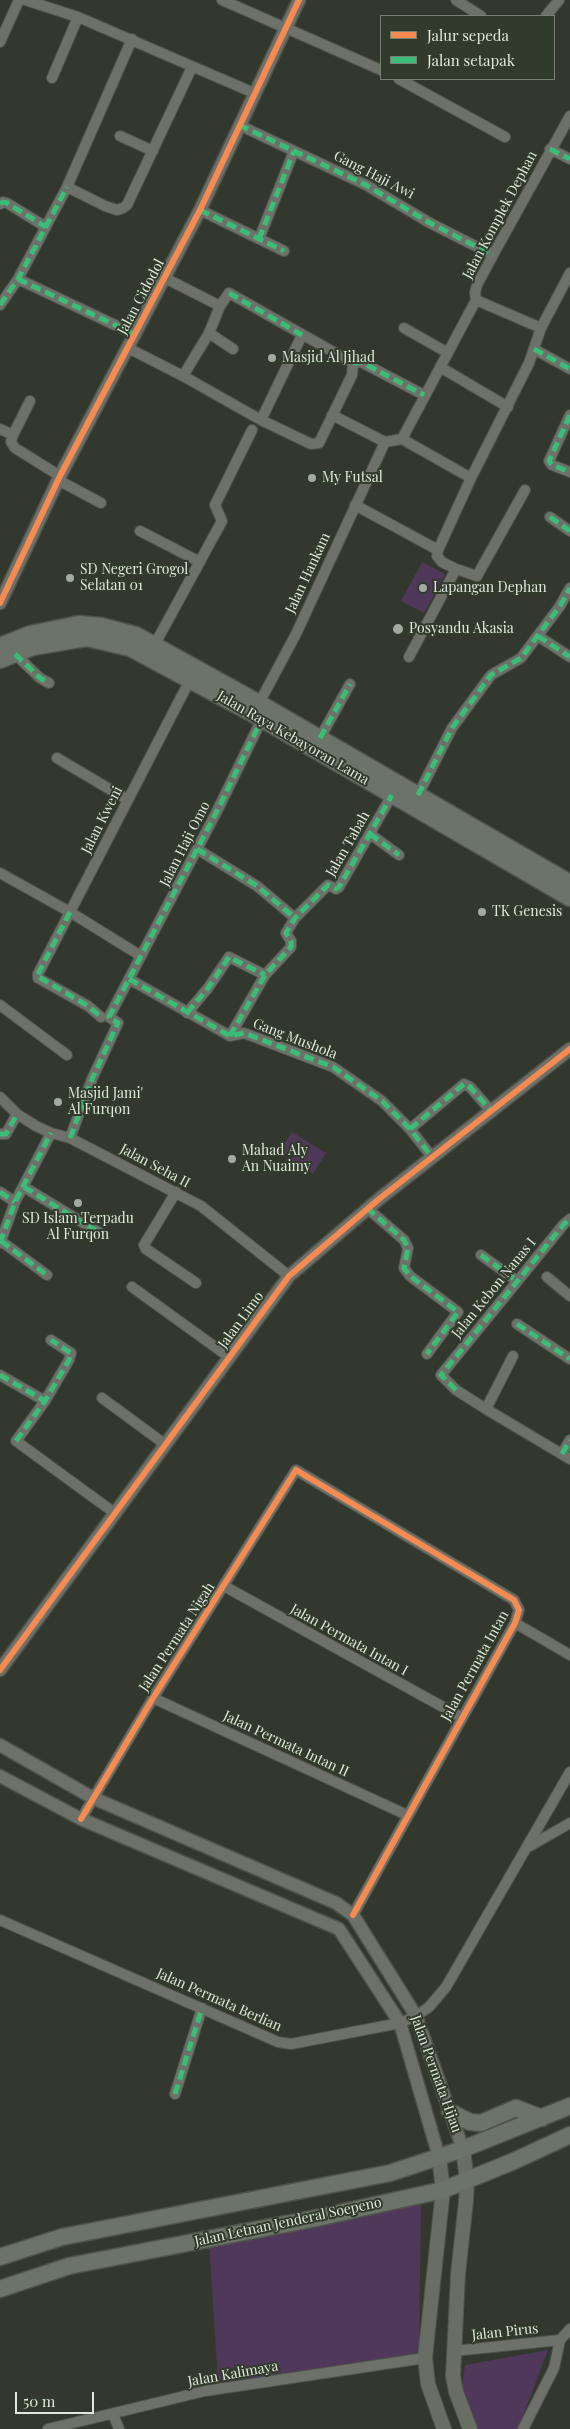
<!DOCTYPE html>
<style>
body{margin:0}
#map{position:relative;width:570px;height:2429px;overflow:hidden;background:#32382e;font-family:"Playfair Display",serif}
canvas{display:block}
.legend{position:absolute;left:380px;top:15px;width:175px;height:65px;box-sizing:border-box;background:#313b2b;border:1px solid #778072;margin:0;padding:6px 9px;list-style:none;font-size:15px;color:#e0e7dc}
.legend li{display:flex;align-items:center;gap:10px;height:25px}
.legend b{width:25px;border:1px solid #778072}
.scale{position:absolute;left:15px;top:2392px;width:79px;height:22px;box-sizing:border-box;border:2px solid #e0e7dc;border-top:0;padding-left:6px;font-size:15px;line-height:18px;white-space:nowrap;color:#e0e7dc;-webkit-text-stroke:4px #313b2b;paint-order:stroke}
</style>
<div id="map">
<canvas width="570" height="2429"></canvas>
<ul class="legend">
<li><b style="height:6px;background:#f68b52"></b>Jalur sepeda</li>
<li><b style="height:6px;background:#3abd76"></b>Jalan setapak</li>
</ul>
<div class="scale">50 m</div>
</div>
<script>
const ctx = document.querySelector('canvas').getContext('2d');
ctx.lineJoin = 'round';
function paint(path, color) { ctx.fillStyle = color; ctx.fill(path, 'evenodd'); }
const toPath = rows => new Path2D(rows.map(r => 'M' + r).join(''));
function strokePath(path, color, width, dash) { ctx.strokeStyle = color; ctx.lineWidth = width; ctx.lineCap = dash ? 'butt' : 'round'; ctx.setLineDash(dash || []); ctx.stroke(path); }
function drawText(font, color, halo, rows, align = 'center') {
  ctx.font = font + ' "Playfair Display",serif'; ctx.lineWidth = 4; ctx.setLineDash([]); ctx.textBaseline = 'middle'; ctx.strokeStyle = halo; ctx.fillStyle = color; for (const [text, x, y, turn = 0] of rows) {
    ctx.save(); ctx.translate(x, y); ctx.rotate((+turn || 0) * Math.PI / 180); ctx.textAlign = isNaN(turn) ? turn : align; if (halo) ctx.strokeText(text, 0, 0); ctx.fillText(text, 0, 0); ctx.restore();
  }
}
paint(toPath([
 [422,562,445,574,424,613,401,601],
 [292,1132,326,1153,313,1174,279,1152],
 [421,2200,419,2354,218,2383,209,2242],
 [548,2350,518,2429,474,2429,461,2393,465,2365]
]), '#4f3859');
const minor = toPath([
 [25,0,78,17,254,93],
 [222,0,381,70],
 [456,0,481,16],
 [546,16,559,0],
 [0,42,19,0],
 [52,78,78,17],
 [399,79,505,137],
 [239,125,366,185,430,223,493,255],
 [120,136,153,151],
 [550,149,570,159],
 [67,187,105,206,117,210,123,208,127,205,192,67],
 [0,204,3,202,7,203,46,227],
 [200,210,284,251],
 [259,239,294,151],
 [165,278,220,306,209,333,183,376,261,420,311,444,319,443,352,375,353,363,229,293,220,306],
 [18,279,134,334],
 [0,305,18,279,67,187,132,39],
 [404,328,448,353],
 [541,328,476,300,475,293,477,285,493,255,570,116],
 [209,333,233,349],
 [128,348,183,376],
 [534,349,570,369],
 [353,363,361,362,424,395],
 [440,367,508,407],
 [332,415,385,442,402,439,471,478],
 [570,415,549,461,552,465,570,472],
 [261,420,302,335],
 [0,429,13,435,11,442,15,448,60,476],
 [13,435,30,401],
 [402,439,476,300],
 [58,480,101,503],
 [355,505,438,550],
 [550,517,570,531],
 [140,531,200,562],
 [456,569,477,576,525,490],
 [538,636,570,657],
 [155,644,222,521,215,505,252,430],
 [15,654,40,678,49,683],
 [409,657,456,569,442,562,437,556,438,550,471,478,529,363,541,328,570,273],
 [257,707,296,634,385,442],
 [320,738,350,684],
 [57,758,128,800],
 [418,795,452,728,491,675,521,658,560,606,570,588],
 [370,834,399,855],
 [197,849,257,886,295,918],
 [0,873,70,912,141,956],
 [129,979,230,1036,244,1033,333,1067,382,1101,410,1129,432,1157],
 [0,1005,67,1055],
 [187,1013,208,988,229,957,265,975],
 [101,1017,88,1006,38,978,38,974,192,676],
 [230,1036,265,975,291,947,291,941,286,933,295,918,328,885,336,889,339,887,392,795],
 [0,1097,17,1114,36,1126,51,1133,70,1138,201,1206,289,1276],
 [410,1129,464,1084,470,1087,492,1112],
 [0,1134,6,1134,17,1114],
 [70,1138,92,1079,118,1023,109,1017,216,813,262,719],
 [24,1187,103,1235],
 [0,1192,15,1202],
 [176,1192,144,1245,146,1249,196,1283],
 [367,1208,404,1240,408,1248,404,1268,410,1276,458,1312,427,1354],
 [570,1219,564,1224,441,1375,456,1390,486,1409,570,1459],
 [1,1241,47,1275],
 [0,1243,15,1202,51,1133],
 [481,1255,517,1281],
 [547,1277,570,1296],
 [132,1287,229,1357],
 [517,1324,570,1359],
 [51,1340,71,1353,69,1360,45,1401,16,1441,116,1514],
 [0,1375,45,1401],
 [102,1398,166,1445],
 [486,1409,513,1356],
 [562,1454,570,1440],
 [224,1586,461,1717],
 [515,1623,570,1655],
 [153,1698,407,1815],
 [81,1819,153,1698,296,1470,514,1600,519,1610,515,1623,353,1915],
 [530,1846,570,1823],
 [0,1920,278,2042,291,2044,400,2023,416,2016,429,2007,446,1987,570,1772],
 [175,2094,202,2008],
 [454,2351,560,2340],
 [113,2414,119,2429],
 [48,2429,205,2391,425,2358],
 [523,2429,554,2368,560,2340,570,2329]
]);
const tertiary = toPath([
 [0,603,60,476,200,210,299,0],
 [0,1670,289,1276,379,1199,570,1049],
 [0,1745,93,1798,336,1903,353,1915,416,2016,463,2149],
 [0,1776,81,1819,339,1929,400,2023,439,2157]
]);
const secondary = toPath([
 [463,2149,467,2181,466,2201,458,2274,453,2376,456,2392,470,2429],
 [439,2157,443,2190,425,2358,428,2384,444,2429]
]);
const primary = toPath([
 [0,646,30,634,79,624,101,626,136,635,259,703,570,883],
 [0,660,33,647,87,638,130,648,253,714,570,898],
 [450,2112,470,2122,481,2123,516,2108,542,2118],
 [0,2257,62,2237,390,2173,463,2149,570,2106],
 [0,2289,69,2266,317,2218,443,2190,514,2161,570,2135]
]);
strokePath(minor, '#4e534b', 12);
strokePath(tertiary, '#4e534b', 15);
strokePath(secondary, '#4e534b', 16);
strokePath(primary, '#4e534b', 19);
strokePath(minor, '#6d716a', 10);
strokePath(tertiary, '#6d716a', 12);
strokePath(secondary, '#686e64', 14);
strokePath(primary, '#6c7368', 16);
strokePath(toPath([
 [239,125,366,185,430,223,493,255],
 [550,149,570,159],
 [0,204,3,202,7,203,46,227],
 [200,210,284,251],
 [259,239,294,151],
 [18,279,134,334],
 [229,293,302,335],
 [0,305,18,279,67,187],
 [534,349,570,369],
 [353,363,361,362,424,395],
 [570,415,549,461,552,465,570,472],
 [550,517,570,531],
 [538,636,570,657],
 [15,654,40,678,49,683],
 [320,738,350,684],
 [418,795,452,728,491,675,521,658,560,606,570,588],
 [370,834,399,855],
 [197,849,257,886,295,918],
 [70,912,37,976,88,1006,101,1017],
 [129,979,230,1036,244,1033,333,1067,382,1101,410,1129,432,1157],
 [187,1013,208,988,229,957,265,975],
 [230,1036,265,975,291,947,291,941,286,933,295,918,328,885,336,889,339,887,392,795],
 [410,1129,464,1084,470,1087,492,1112],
 [0,1134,6,1134,17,1114],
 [70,1138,92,1079,118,1023,109,1017,216,813,262,719],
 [24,1187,103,1235],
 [0,1192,15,1202],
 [367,1208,404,1240,408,1248,404,1268,410,1276,458,1312,427,1354],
 [1,1241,47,1275],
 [0,1243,15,1202,51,1133],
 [481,1255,517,1281],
 [517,1324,570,1359],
 [0,1375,45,1401],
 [456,1390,441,1375,564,1224,570,1219],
 [16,1441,45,1401,69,1360,71,1353,51,1340],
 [562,1454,570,1440],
 [175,2094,202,2008]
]), '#3abd76', 5, [10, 5]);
strokePath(toPath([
 [0,603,60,476,200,210,299,0],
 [0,1670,289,1276,379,1199,570,1049],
 [81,1819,153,1698,296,1470,514,1600,519,1610,515,1623,353,1915]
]), '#f68b52', 6);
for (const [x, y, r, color] of [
 [272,358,5,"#a3aa9f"],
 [312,478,5,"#a3aa9f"],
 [70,578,5,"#a3aa9f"],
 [423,588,5,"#a3aa9f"],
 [398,629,6,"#a3aa9f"],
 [482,912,5,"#a3aa9f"],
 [58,1102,5,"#a3aa9f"],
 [232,1159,5,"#a3aa9f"],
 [78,1203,5,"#a3aa9f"]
]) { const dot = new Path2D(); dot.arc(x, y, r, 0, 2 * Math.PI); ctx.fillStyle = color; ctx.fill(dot); strokePath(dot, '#313b2b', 2); }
drawText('14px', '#e0e7dc', '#313b2b', [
 ["Gang Haji Awi",374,175,27],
 ["Jalan Komplek Dephan",500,215,-62],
 ["Jalan Cidodol",141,297,-62],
 ["Jalan Hankam",308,573,-65],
 ["Jalan Raya Kebayoran Lama",293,738,30],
 ["Jalan Kweni",102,820,-63],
 ["Jalan Haji Omo",185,844,-63],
 ["Jalan Tabah",348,844,-60],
 ["Gang Mushola",295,1039,21],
 ["Jalan Seha II",155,1166,28],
 ["Jalan Kebon Nanas I",494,1288,-51],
 ["Jalan Limo",241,1320,-54],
 ["Jalan Permata Nigah",177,1637,-57],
 ["Jalan Permata Intan I",349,1640,29],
 ["Jalan Permata Intan",475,1666,-61],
 ["Jalan Permata Intan II",286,1744,25],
 ["Jalan Permata Berlian",219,2000,24],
 ["Jalan Permata Hijau",436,2074,70],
 ["Jalan Letnan Jenderal Soepeno",288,2222,-12],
 ["Jalan Pirus",505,2332,-6],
 ["Jalan Kalimaya",233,2374,-10]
]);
drawText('14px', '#e0e7dc', '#313b2b', [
 ["Masjid Al Jihad",282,358],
 ["My Futsal",322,478],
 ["SD Negeri Grogol",80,570],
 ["Selatan 01",80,586],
 ["Lapangan Dephan",433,588],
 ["Posyandu Akasia",409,629],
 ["TK Genesis",492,912],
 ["Masjid Jami'",68,1094],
 ["Al Furqon",68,1110],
 ["Mahad Aly",242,1151],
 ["An Nuaimy",242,1167],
 ["SD Islam Terpadu",78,1219,"center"],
 ["Al Furqon",78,1235,"center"]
], 'left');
</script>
